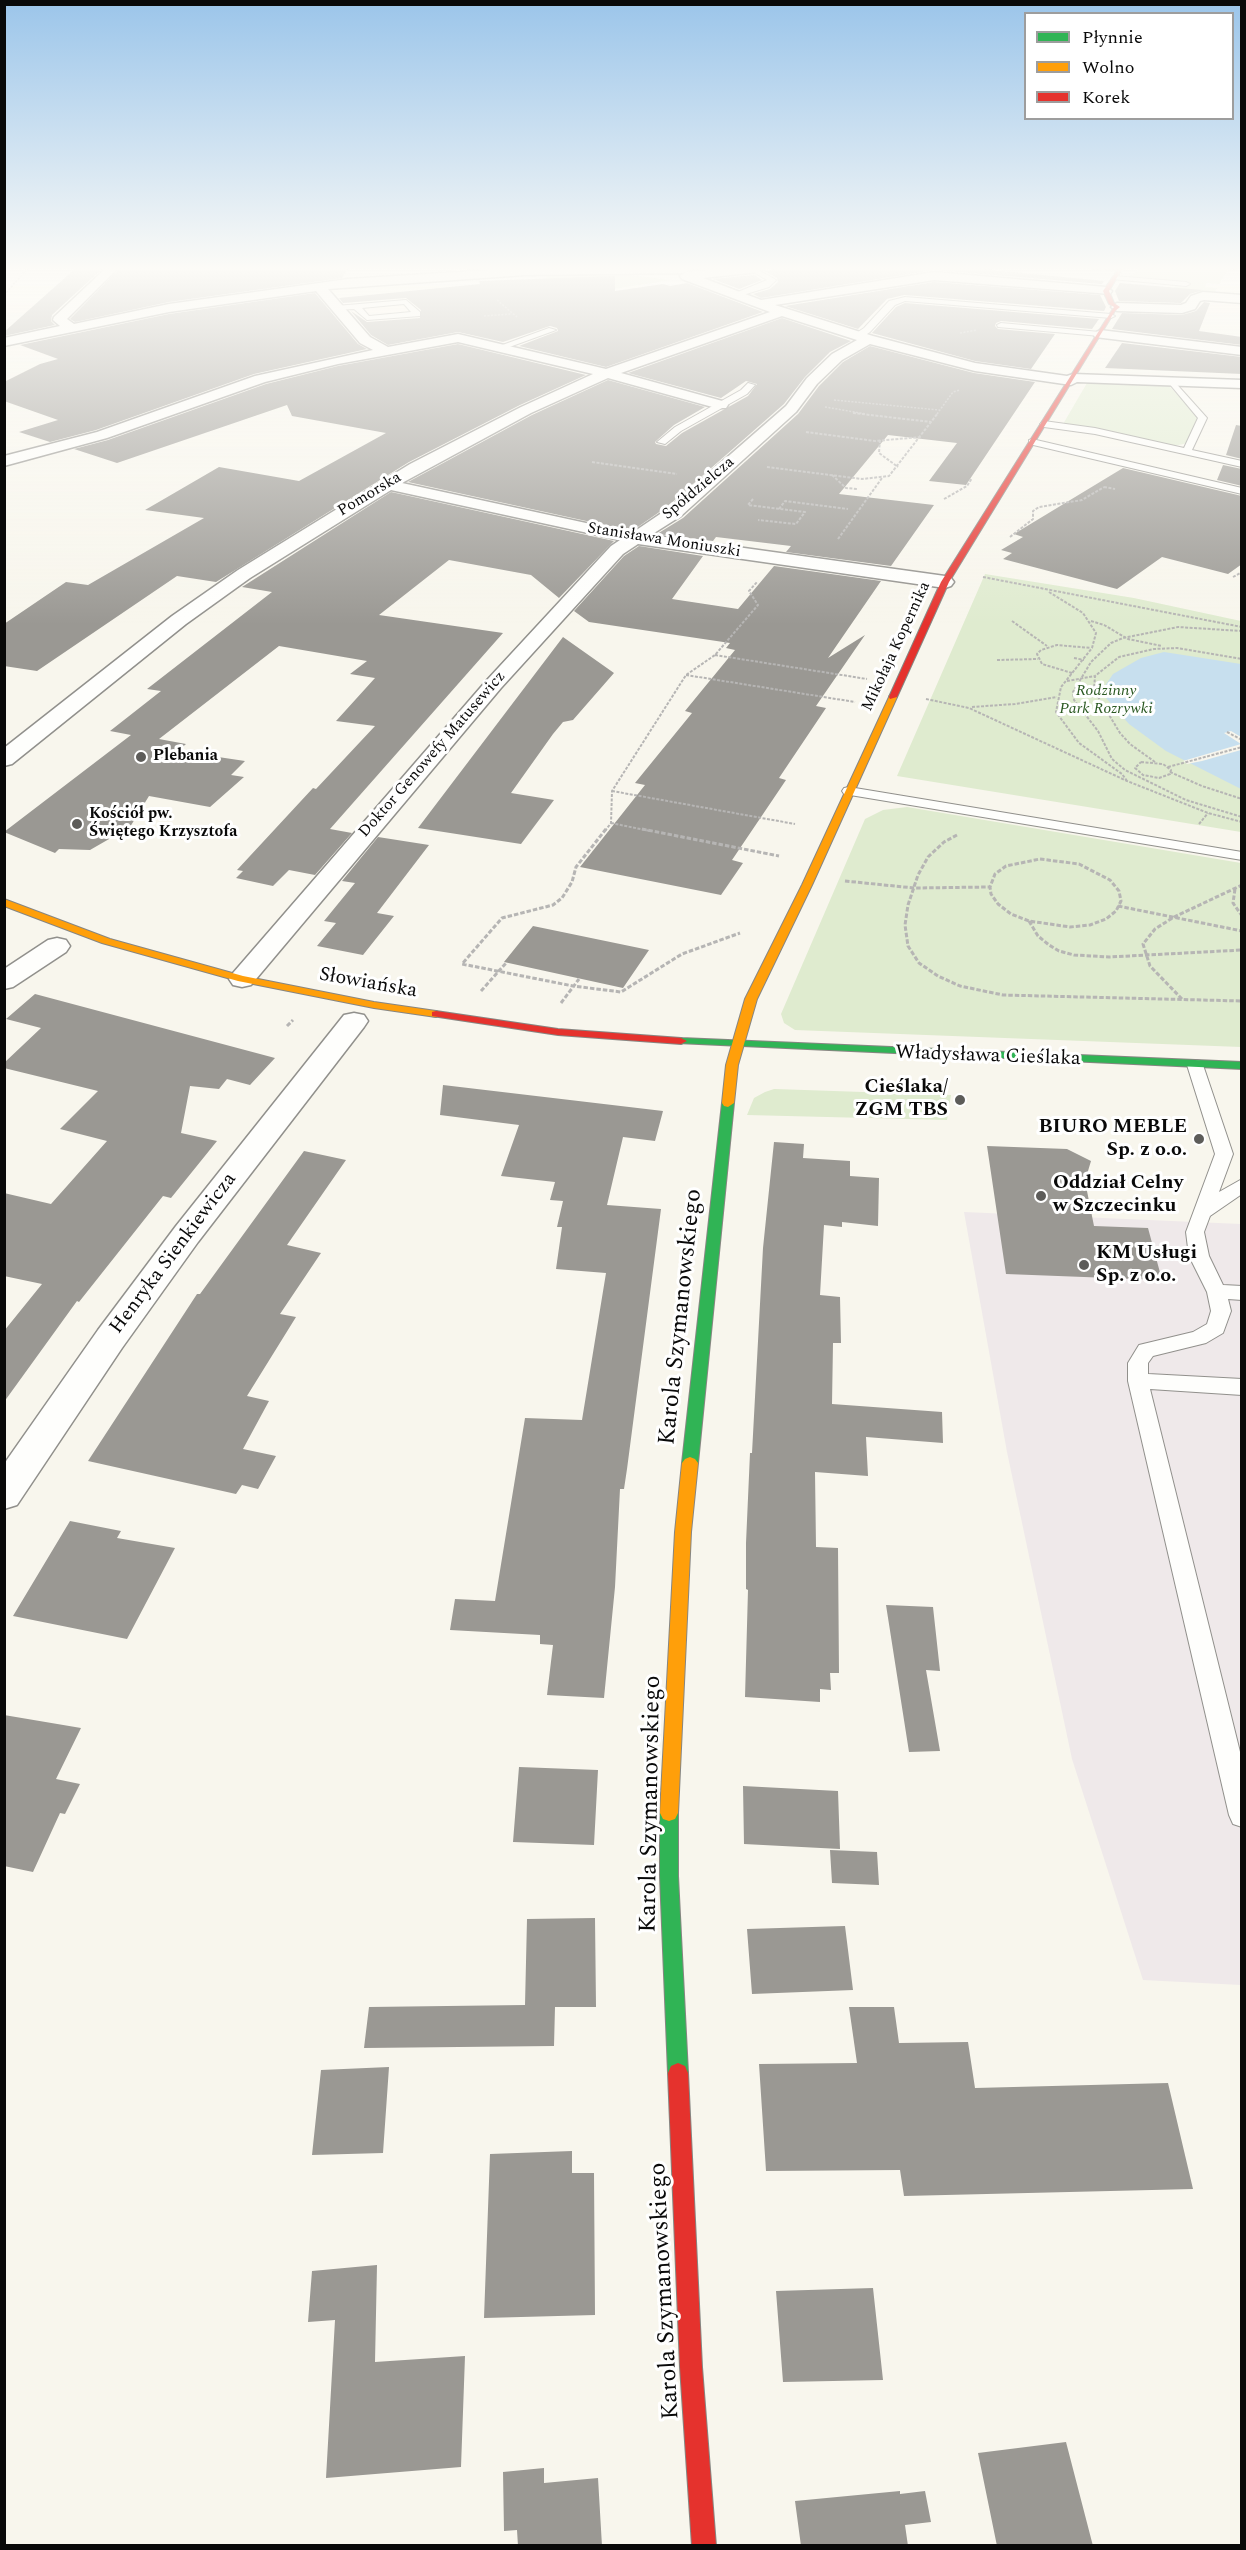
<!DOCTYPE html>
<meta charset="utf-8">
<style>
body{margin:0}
#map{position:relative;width:1246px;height:2550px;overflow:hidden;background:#f8f6ed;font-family:Spectral,serif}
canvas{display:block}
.frame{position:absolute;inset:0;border:6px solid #090909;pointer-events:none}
.legend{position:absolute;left:1024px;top:12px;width:210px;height:108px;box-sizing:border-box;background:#fff;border:2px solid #9d9d9d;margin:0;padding:8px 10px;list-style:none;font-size:18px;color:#090909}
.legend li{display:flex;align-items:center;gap:12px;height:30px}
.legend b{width:30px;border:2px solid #9d9d9d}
</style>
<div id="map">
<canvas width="1246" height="2550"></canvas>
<div class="frame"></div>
<ul class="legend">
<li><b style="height:8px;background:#30b455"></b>Płynnie</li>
<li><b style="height:8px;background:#ff9f0a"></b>Wolno</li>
<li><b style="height:8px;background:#e5322d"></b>Korek</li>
</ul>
</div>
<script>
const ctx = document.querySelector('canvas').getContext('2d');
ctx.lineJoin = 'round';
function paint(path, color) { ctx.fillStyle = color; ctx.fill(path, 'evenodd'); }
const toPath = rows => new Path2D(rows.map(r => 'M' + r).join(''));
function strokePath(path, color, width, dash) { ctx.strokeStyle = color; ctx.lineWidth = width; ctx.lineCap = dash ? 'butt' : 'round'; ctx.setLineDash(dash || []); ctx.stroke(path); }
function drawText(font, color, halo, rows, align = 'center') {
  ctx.font = font + ' Spectral,serif'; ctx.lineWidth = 6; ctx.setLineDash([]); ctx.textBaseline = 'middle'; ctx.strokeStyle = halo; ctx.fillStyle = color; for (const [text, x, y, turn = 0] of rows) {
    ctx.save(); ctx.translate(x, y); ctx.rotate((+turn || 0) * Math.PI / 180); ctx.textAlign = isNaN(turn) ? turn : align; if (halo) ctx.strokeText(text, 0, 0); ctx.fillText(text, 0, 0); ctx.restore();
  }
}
paint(toPath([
 [964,1212,1241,1224,1241,1985,1143,1980,1072,1759,1007,1452]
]), '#efe9ea');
paint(toPath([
 [1141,268,1229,268,1219,284,1206,283,1205,287,1217,288,1215,292,1172,292,1175,286,1186,287,1189,282,1136,277,1134,279,1127,278],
 [620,274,671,280,614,289,546,282,546,276],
 [1087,383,1169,386,1199,416,1188,443,1174,446,1099,429,1063,424],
 [985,574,1134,598,1241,621,1241,832,897,776],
 [907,807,1241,863,1241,1047,795,1030,784,1023,781,1014,865,819,883,810],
 [774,1089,775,1089,951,1095,947,1120,747,1115,754,1098,765,1092]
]), '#dfebcf');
paint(toPath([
 [1164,652,1241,664,1241,789,1166,751,1129,724,1106,698,1103,689,1113,674,1141,658]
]), '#c7dfee');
paint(toPath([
 [1231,731,1241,737,1241,750,1202,761,1187,764,1183,761,1241,744,1224,733]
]), '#f8f6ed');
paint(toPath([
 [76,268,103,268,52,315,51,321,55,325,4,336,4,332],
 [120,268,348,268,342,278,169,302,75,322,70,319],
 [784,268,972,268,1104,281,1102,284,934,270,761,298,753,294,770,289,778,282,777,278,765,271],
 [754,275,762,280,739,289,713,279],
 [615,276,615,291,663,284,670,286,687,283,763,312,606,367,519,346,558,331,557,328,550,326,503,342,458,332,388,345,371,335,351,311,367,322,420,318,421,310,406,298,343,303,339,298,480,284,479,281],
 [934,282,1100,295,1106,307,1104,311,904,295,887,299,858,329,785,306],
 [1120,283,1203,290,1190,294,1181,303,1119,301,1115,291],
 [315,293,358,344,367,349,254,374,96,430,50,442,19,432,58,420,4,401,4,382,40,364,58,359,20,345,169,314],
 [1204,302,1210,303,1199,331,1242,337,1242,345,1112,329,1122,313,1182,315,1196,311],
 [905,303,1099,319,1092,329,1001,321,996,323,995,326,998,329,1055,334,1031,369,975,361,872,333,896,307],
 [782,318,851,341,830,352,805,377,784,404,668,506,632,531,408,482,532,415,608,380,705,407,674,425,655,442,656,444,666,446,682,433,748,396,757,384,746,381,721,398,628,373],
 [1122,343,1242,357,1242,374,1105,368],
 [458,344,586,375,520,405,409,462,216,582,177,576,37,671,4,666,4,624,66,582,88,585,204,518,145,510,219,467,299,481,386,433,292,416,287,405,117,463,74,449,108,440,266,384,338,366],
 [870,346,974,373,1035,382,966,485,929,481,957,443,888,435,839,494,934,505,891,566,786,552,791,546,716,537,713,541,657,534,683,518,798,414,819,386,843,362],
 [1236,425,1242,426,1242,459,1226,455],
 [1223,465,1242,469,1242,486,1217,480],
 [1123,468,1242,496,1242,564,1228,574,1162,557,1117,589,1003,559,1012,553,1001,550,1023,537,1014,534],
 [391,492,614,541,559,598,531,575,449,560,379,615,503,633,330,829,352,833,315,875,289,870,273,886,236,878,243,871,237,870,313,788,316,789,375,726,336,721,375,678,350,674,367,661,279,646,159,739,186,744,178,751,245,761,231,775,244,777,210,807,149,796,130,827,90,850,59,849,55,853,4,832,131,735,110,731,161,691,147,689,272,592,242,587],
 [639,546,703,556,672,599,738,609,774,566,881,581,828,658,865,635,816,706,826,708,779,778,786,780,732,860,743,863,721,895,580,867,645,785,635,783,692,713,685,711,735,650,726,648,730,643,589,622,574,611,624,556],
 [563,637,614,673,573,720,563,722,553,734,511,793,554,800,521,844,418,828],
 [378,837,429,845,377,913,394,916,363,955,317,946,336,923,324,921,355,883,342,881],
 [533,926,649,950,623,988,504,962],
 [35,994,275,1058,250,1085,227,1079,219,1089,190,1086,181,1133,217,1141,171,1198,163,1196,79,1302,77,1301,4,1402,4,1331,42,1284,4,1276,4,1193,51,1204,107,1141,60,1129,98,1091,4,1068,4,1063,41,1028,6,1019],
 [443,1085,663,1111,655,1141,623,1137,607,1205,661,1209,627,1469,624,1489,620,1489,615,1587,604,1698,547,1695,553,1645,540,1644,540,1635,450,1630,455,1599,495,1601,525,1418,582,1420,606,1273,556,1269,562,1227,557,1227,563,1201,550,1200,555,1182,501,1176,519,1125,440,1115],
 [774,1142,804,1144,803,1158,850,1161,850,1176,879,1178,878,1226,842,1222,842,1227,824,1225,820,1295,840,1297,841,1343,833,1343,832,1404,942,1412,943,1443,866,1437,868,1476,815,1472,816,1547,838,1548,839,1673,830,1673,831,1690,820,1689,820,1702,745,1697,748,1590,746,1589,746,1543,750,1453,752,1453,763,1248],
 [987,1146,1067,1149,1091,1161,1085,1181,1094,1226,1148,1228,1162,1280,1006,1274],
 [304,1151,346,1160,287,1245,321,1253,280,1314,296,1317,247,1396,269,1401,243,1449,276,1456,258,1489,242,1485,236,1494,88,1461,197,1294,200,1294],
 [70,1521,121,1531,117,1538,175,1548,127,1639,13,1616],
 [886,1605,933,1607,940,1671,926,1670,940,1751,909,1752],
 [4,1715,81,1728,56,1779,80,1784,65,1814,60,1813,33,1872,4,1866],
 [519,1767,598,1770,594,1845,513,1842],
 [743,1786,838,1791,840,1849,744,1844],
 [830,1850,877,1852,879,1885,832,1883],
 [595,1918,596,2007,555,2007,554,2046,364,2048,369,2007,525,2005,527,1919],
 [845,1926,853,1990,752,1994,747,1929],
 [849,2007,894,2007,899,2043,968,2042,975,2088,1168,2083,1193,2189,904,2196,900,2170,766,2171,759,2064,857,2063],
 [389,2067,383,2153,312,2155,321,2070],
 [572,2151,572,2173,594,2173,595,2315,484,2318,490,2154],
 [377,2265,375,2362,465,2356,461,2467,326,2478,335,2320,308,2322,312,2271],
 [873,2288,883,2380,783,2382,776,2291],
 [1066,2442,1093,2546,997,2546,978,2453],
 [544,2468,544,2483,598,2478,602,2546,518,2546,517,2530,504,2531,503,2472],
 [900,2491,900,2494,925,2491,931,2522,905,2525,908,2546,801,2546,795,2501]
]), '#9a9893');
const lane = toPath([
 [749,268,755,268,776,280,769,287,733,298,733,294,767,280,750,270,749,268],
 [1114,276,1186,282,1190,284,1186,286,1112,279,1114,276],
 [905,297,1111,314,1115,316,1111,318,905,301,895,305,870,332,861,338,855,338,855,334,864,328,889,301,905,297],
 [406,300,420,312,420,316,367,320,354,309,336,310,332,308,336,306,406,300],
 [404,304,411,312,369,316,362,308,404,304],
 [1001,323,1100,332,1104,334,1100,336,998,327,997,325,1001,323],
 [549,328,556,330,504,349,497,347,549,328],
 [1172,379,1207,418,1192,450,1242,461,1242,467,1095,434,1044,427,1040,424,1044,421,1095,428,1184,448,1198,418,1168,382,1172,379],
 [748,383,755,385,747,394,681,431,665,444,657,442,675,427,741,390,748,383],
 [1032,439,1242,488,1242,494,1029,444,1029,440,1032,439],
 [849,787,1242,852,1242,860,844,794,842,791,844,788,849,787],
 [1195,1060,1201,1061,1203,1065,1233,1154,1219,1192,1242,1179,1242,1194,1210,1216,1204,1232,1209,1256,1223,1285,1242,1286,1242,1300,1228,1299,1231,1311,1223,1333,1206,1343,1153,1356,1148,1363,1148,1374,1242,1379,1242,1395,1150,1389,1242,1760,1242,1827,1233,1824,1229,1815,1128,1381,1128,1363,1139,1345,1193,1332,1207,1324,1211,1311,1207,1292,1189,1256,1186,1232,1215,1154,1187,1065,1189,1061,1195,1060]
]);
const street = toPath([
 [106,268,118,268,67,319,74,324,169,304,348,279,521,268,689,268,688,271,684,273,525,275,328,289,370,337,388,347,458,334,606,369,770,312,682,279,680,276,686,272,731,268,764,268,758,272,703,278,761,300,934,272,1106,287,1112,291,1110,294,934,280,775,305,873,336,975,363,1067,376,1073,374,1242,380,1242,388,1077,382,1071,385,975,371,870,344,842,360,817,384,796,412,681,516,651,535,945,576,951,578,954,582,951,586,945,588,638,544,623,554,501,688,251,985,242,987,233,985,229,979,233,973,487,680,611,546,620,540,391,490,250,578,186,624,12,764,4,766,4,748,172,616,238,570,410,464,521,407,593,374,458,342,338,364,265,382,107,438,4,466,4,456,97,432,255,376,373,350,360,343,316,291,169,312,4,346,4,338,60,326,53,320,54,317,106,268],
 [782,316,857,340,832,354,807,378,786,406,669,508,632,533,402,483,531,413,608,378,716,408,726,408,728,405,726,402,621,373,782,316],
 [1203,292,1242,295,1242,303,1204,300,1200,301,1195,309,1182,313,1117,311,1111,307,1117,303,1181,305,1186,303,1191,296,1203,292],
 [1100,330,1242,347,1242,355,1095,337,1093,334,1100,330],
 [57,938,66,940,70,946,66,952,13,987,4,989,4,969,48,940,57,938],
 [354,1013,364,1015,368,1021,364,1027,198,1242,122,1348,17,1505,4,1509,4,1464,98,1330,176,1226,344,1015,354,1013]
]);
const fast = toPath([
 [681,1038,1242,1062,1242,1069,677,1043,675,1041,681,1038],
 [728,1099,734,1103,698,1463,695,1467,690,1469,685,1467,682,1463,722,1103,728,1099],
 [669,1805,675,1807,678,1813,678,1876,688,2073,685,2080,678,2083,671,2080,668,2073,660,1876,660,1813,663,1807,669,1805]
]);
const slow = toPath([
 [890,695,897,697,812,885,757,999,738,1065,734,1103,728,1107,724,1106,722,1103,726,1065,745,999,802,885,890,695],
 [4,899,110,939,243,976,374,1002,436,1011,442,1014,436,1017,374,1008,238,981,102,943,4,906,4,899],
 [690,1457,695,1459,698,1463,691,1532,678,1813,675,1819,669,1821,663,1819,660,1813,675,1532,682,1463,685,1459,690,1457]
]);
const jam = toPath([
 [1092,268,1122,269,1109,291,1114,303,1120,307,1115,311,949,582,897,697,890,699,889,697,941,582,1114,307,1109,304,1103,291,1117,271,1092,268],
 [436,1011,558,1029,681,1038,687,1041,681,1044,558,1035,432,1016,432,1012,436,1011],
 [678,2063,685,2066,688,2073,702,2367,716,2546,692,2546,680,2367,668,2073,671,2066,678,2063]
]);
strokePath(lane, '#91908c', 2);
strokePath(street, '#91908c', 3);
strokePath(fast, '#878682', 2);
strokePath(slow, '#878682', 2);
strokePath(jam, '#878682', 2);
strokePath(toPath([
 [1230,269,1237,268],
 [4,295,28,268],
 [497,300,517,317],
 [484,316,512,314],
 [960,333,977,330],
 [834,400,939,410],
 [825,407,866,414],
 [937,414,953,392,960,390]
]), '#b6b5b4', 1.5, [2, 1.5]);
strokePath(toPath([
 [853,413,931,422],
 [806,432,875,441,921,437],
 [880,440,879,453,898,467],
 [592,462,677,474],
 [767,467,862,479,889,476,938,413],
 [832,475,846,488,858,489],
 [1104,487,1115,489],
 [753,499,748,505,805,512,796,524,758,520],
 [944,499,967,486,972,478],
 [779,509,785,501,848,509],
 [1010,537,1033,519,1033,511,1039,507,1082,500,1104,487],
 [838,539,882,478],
 [983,577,1242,627],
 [1233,577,1242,572],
 [1049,592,1083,613,1096,633,1092,648,1061,687,1056,712,1079,743,1122,774,1127,781],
 [1012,621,1047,646],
 [1091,621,1104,625,1128,639,1162,646],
 [1242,631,1178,627,1123,638,1111,643,1091,662,1073,692,1074,700,1098,731,1112,759,1125,770,1186,800,1242,817],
 [715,655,867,679],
 [1074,658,1084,660],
 [997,660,1038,659],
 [1072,673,1042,664,1037,654,1041,650,1057,645,1091,648],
 [686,675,855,702],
 [1067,681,1095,676],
 [926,699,969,708,1127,781,1208,813,1242,822],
 [972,707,1015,704,1057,697],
 [1227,732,1242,740],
 [1141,762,1163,764,1171,770,1170,774,1159,778,1143,775,1135,768,1141,762],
 [1155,762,1130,744,1120,733,1094,690,1095,676,1119,657,1154,649,1177,648,1242,659],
 [1168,767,1242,747],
 [1170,772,1202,786,1242,799],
 [612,791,795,824],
 [611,823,650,831],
 [1199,824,1208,813],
 [605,831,611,823,612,791,686,675,715,655,758,605,749,591,757,582]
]), '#b6b5b4', 2, [3, 1.5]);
strokePath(toPath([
 [606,829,576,867,572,882,562,898,553,905,502,918,462,964,573,986,621,992,682,954,740,933],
 [642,829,779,856],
 [957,835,944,842,928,857,918,875,908,905,905,925,908,946,919,963,938,976,960,986,1003,995,1242,1001],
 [1040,859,1079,864,1110,880,1119,891,1121,901,1116,911,1106,919,1090,925,1070,927,1029,921,1011,914,998,904,991,894,990,887,995,874,1006,866,1040,859],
 [845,881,914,888,990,887],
 [1235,889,1233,903,1242,916],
 [1118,906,1242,931],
 [1029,921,1038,936,1049,945,1059,951,1074,955,1109,957,1242,950],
 [481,991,506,963],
 [1182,999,1150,966,1143,944,1155,929,1174,917,1242,885],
 [561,1003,579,979],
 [287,1026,293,1020]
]), '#b6b5b4', 3, [4.5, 2]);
paint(lane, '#fefefc');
paint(street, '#fefefc');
paint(fast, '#30b455');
paint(slow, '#ff9f0a');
paint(jam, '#e5322d');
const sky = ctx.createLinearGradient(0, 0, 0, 625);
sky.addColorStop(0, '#9bc5ea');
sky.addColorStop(0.43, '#fcfbf7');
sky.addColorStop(1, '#fcfbf700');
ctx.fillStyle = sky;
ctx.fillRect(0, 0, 1246, 625);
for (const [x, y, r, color] of [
 [141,757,6,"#5d5c59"],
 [77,824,6,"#5d5c59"],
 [960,1100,6,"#5d5c59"],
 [1199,1139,6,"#5d5c59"],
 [1041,1196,6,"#5d5c59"],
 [1084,1265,6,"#5d5c59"]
]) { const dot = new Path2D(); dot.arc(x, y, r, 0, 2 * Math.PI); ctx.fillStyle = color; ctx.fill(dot); strokePath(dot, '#fff', 2); }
drawText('16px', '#090909', '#fff', [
 ["Spółdzielcza",699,489,-40],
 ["Pomorska",370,495,-31],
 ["Stanisława Moniuszki",664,541,9],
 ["Mikołaja Kopernika",897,647,-65],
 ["Doktor Genowefy Matusewicz",433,755,-49]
]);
drawText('italic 16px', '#2b5922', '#fff', [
 ["Rodzinny",1106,692],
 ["Park Rozrywki",1106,710]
]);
drawText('bold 16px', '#090909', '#fff', [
 ["Plebania",153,757],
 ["Kościół pw.",89,815],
 ["Świętego Krzysztofa",89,833]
], 'left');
drawText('20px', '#090909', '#fff', [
 ["Słowiańska",368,984,10],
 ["Władysława Cieślaka",988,1057,2],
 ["Henryka Sienkiewicza",174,1254,-53]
]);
drawText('bold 20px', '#090909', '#fff', [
 ["Cieślaka/",948,1088],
 ["ZGM TBS",948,1111],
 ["BIURO MEBLE",1187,1128],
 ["Sp. z o.o.",1187,1151],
 ["Oddział Celny",1053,1184,"left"],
 ["w Szczecinku",1053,1207,"left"],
 ["KM Usługi",1096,1254,"left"],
 ["Sp. z o.o.",1096,1277,"left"]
], 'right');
drawText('24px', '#090909', '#fff', [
 ["Karola Szymanowskiego",682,1317,-84],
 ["Karola Szymanowskiego",652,1804,-89],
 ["Karola Szymanowskiego",666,2291,-93]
]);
</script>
